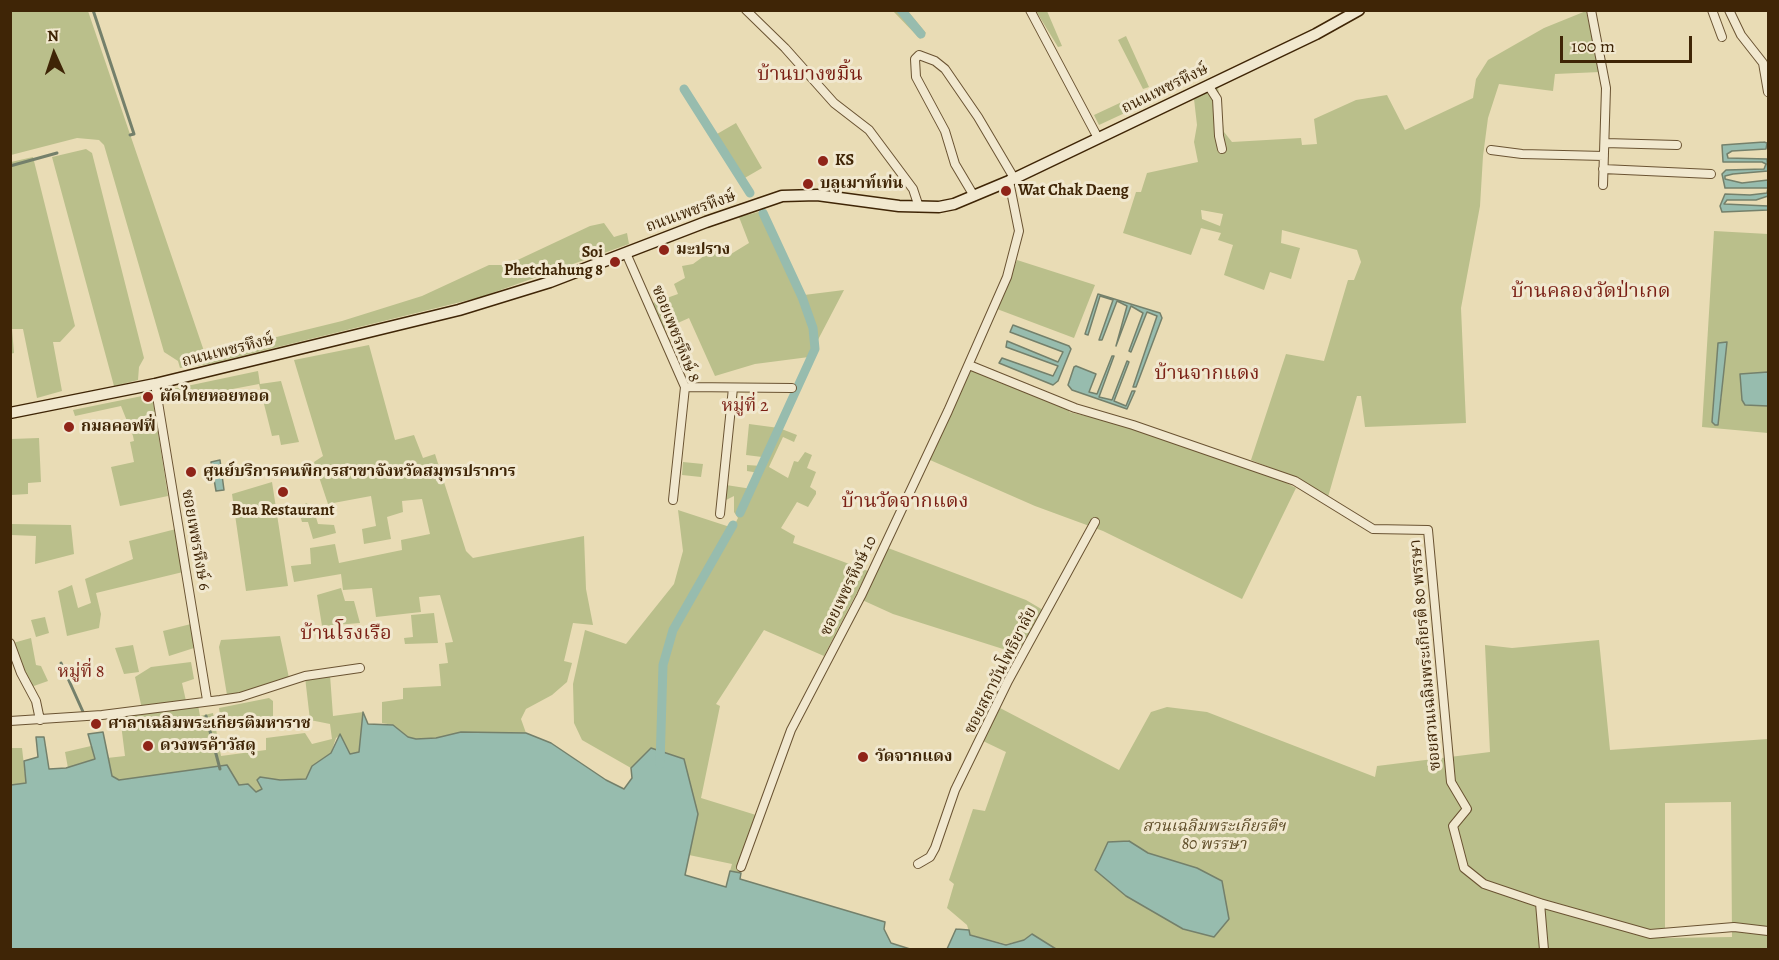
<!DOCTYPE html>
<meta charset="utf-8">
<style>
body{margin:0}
#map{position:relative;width:1779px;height:960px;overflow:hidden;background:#e9dcb5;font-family:Alegreya,serif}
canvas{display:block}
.frame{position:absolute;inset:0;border:12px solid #3f2506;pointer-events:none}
.north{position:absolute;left:24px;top:24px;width:60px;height:60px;-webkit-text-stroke:4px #f1e8cf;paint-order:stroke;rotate:357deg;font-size:16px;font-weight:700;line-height:24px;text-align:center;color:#3f2506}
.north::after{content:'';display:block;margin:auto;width:21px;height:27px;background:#3f2506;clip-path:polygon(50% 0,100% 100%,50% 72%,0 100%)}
.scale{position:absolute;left:1560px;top:36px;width:132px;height:27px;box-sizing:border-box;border:3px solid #3f2506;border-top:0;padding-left:8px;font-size:18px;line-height:21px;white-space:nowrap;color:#3f2506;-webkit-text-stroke:4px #f1e8cf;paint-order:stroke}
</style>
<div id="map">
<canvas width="1779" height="960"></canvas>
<div class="frame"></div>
<div class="north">N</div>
<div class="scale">100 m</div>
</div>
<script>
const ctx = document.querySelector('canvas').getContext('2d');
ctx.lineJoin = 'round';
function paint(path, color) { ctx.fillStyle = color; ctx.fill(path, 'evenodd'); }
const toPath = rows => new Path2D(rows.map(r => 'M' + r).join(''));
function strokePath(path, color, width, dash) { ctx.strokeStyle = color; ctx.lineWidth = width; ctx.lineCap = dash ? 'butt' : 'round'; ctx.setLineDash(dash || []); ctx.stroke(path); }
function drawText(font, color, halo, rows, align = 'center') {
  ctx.font = font + ' Alegreya,"Noto Serif Thai",serif'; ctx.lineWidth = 6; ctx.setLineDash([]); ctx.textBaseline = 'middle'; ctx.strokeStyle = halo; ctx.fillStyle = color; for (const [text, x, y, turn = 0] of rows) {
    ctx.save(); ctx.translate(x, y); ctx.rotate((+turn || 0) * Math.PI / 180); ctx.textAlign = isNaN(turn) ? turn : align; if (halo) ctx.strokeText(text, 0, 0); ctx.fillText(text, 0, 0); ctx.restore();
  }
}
paint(toPath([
 [11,10,88,11,206,357,211,353,342,321,422,296,489,265,507,265,590,226,604,223,614,237,627,233,629,244,481,297,209,364,180,368,178,361,164,352,104,145,99,140,77,138,11,155],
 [893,11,908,11,926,33,920,39],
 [1036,11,1047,11,1062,46,1058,47],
 [1586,11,1600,72,1555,74,1553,91,1499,84,1488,118,1483,156,1480,206,1461,308,1466,423,1365,427,1361,396,1357,396,1328,497,1304,481,1251,460,1286,354,1324,361,1348,280,1354,280,1361,262,1357,250,1282,230,1281,243,1300,248,1291,279,1270,272,1264,290,1224,275,1233,245,1218,240,1221,233,1201,228,1191,255,1123,233,1136,192,1141,192,1147,173,1198,162,1194,142,1197,125,1194,99,1218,87,1224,132,1232,142,1301,138,1302,145,1317,144,1314,119,1356,100,1387,95,1405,130,1473,98,1476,79,1488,60,1544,28],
 [1201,210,1223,214,1220,226,1202,219],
 [1126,36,1149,87,1143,89,1118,40],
 [1139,94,1142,105,1099,125,1094,115],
 [736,123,762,168,743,179,717,134],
 [86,149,92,153,144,358,139,367,138,380,114,386,52,157],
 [33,157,75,326,60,342,53,342,62,391,37,398,23,329,12,329,14,353,10,354,11,162],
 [766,210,804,295,844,290,809,357,755,364,715,376,689,318,662,330,650,304,678,294,674,284,685,278,682,266,693,264,719,245,731,254,749,243,739,217],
 [1714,231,1768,234,1768,372,1740,375,1744,405,1768,406,1768,433,1702,427],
 [1718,343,1722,392,1718,425,1712,421],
 [1017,260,1095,285,1074,338,997,309],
 [369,345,395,440,414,435,423,458,435,454,466,551,473,558,584,536,586,589,593,625,573,623,564,661,572,663,567,682,552,695,526,709,521,719,526,733,461,732,436,738,416,739,408,737,393,725,382,723,382,702,403,699,403,688,441,686,439,664,448,663,445,643,453,642,440,595,419,597,421,612,376,617,372,588,343,590,341,574,294,582,291,566,311,564,310,548,335,544,339,563,402,550,401,540,430,534,422,499,402,501,403,512,387,517,391,539,364,544,362,529,376,526,371,496,328,504,314,462,323,456,294,360],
 [971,370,1070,409,1069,412,1116,423,1223,457,1269,474,1296,488,1242,599,1103,531,1035,506,930,460],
 [258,371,260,384,281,381,299,442,281,445,279,435,272,436,259,384,164,402,163,391],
 [152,394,168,496,120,506,111,467,134,462,130,442,134,441,133,436,121,406,75,416,73,410],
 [749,424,779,428,797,435,794,442,783,437,769,467,788,478,794,461,798,462,805,452,812,455,807,468,816,472,810,487,816,491,816,494,808,507,797,502,781,528,795,536,793,543,868,571,824,656,764,630,716,704,720,706,701,798,756,815,741,873,730,871,732,864,689,855,698,814,684,759,651,748,631,768,582,740,574,723,573,684,585,630,626,644,674,584,683,551,678,510,733,528,738,518,734,512,734,496,726,500,726,485,752,489,759,473,747,471,747,465,762,466,762,457,746,455],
 [39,438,41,482,28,483,28,494,11,495,11,439],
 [683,462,703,464,701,477,682,475],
 [272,482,288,586,246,591,232,494],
 [306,503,313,507,318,524,334,525,336,533,313,539,308,522,302,522,299,512],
 [10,524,71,525,74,554,35,564,36,536,11,535],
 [176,529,183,572,96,593,101,614,99,628,67,636,58,591,72,585,78,608,91,603,85,579,133,559,129,541],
 [888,548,1026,600,1043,610,1015,657,1003,649,893,614,860,599],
 [341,588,345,601,354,601,360,623,322,626,317,595],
 [434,613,438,643,405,644,404,638,413,637,411,615],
 [45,617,49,633,36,637,31,620],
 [191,624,194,648,169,656,163,631],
 [280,636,289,678,235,695,227,695,219,647,221,640],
 [31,638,36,665,41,666,48,681,31,687,13,643],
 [1599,640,1610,750,1768,739,1768,949,1056,949,1032,934,1024,940,1006,944,970,935,967,925,947,908,954,884,949,880,973,809,985,811,1006,752,983,741,1000,708,1119,770,1151,712,1167,707,1207,712,1375,777,1377,766,1490,752,1485,645,1512,648],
 [1731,802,1732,937,1665,938,1665,803],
 [133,645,139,672,124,674,115,648],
 [191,662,194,679,182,683,186,701,142,709,135,677,151,667],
 [330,675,333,716,363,712,359,752,350,755,340,735,336,738,331,753,312,766,306,779,280,780,260,777,262,789,256,792,239,786,227,765,119,780,112,776,107,758,125,756,120,716,198,705,200,716,213,713,221,756,266,750,266,738,305,733,312,744,332,739,330,724,310,720,305,677],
 [269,698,273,701,273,718,247,723,224,725,221,723,219,708],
 [91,746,96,759,68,768,65,752],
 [11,748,22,748,26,783,11,785]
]), '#babf8b');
const water = toPath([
 [1764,142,1767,143,1766,149,1732,151,1727,154,1728,158,1767,159,1768,171,1733,174,1725,176,1725,179,1742,183,1768,180,1768,196,1756,200,1727,200,1724,204,1768,206,1768,210,1722,212,1720,206,1725,194,1750,195,1767,193,1768,188,1725,188,1722,174,1726,170,1764,169,1766,164,1762,162,1723,162,1722,145,1764,142],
 [1098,294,1160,313,1162,318,1136,387,1133,387,1157,316,1147,312,1131,352,1129,351,1143,313,1131,306,1116,346,1127,306,1117,301,1102,340,1099,340,1113,300,1100,296,1088,335,1085,334,1098,294],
 [1013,325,1069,346,1071,349,1058,381,1053,385,999,363,1002,358,1053,376,1058,366,1006,347,1007,341,1058,362,1063,352,1010,332,1013,325],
 [1727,342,1718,425,1715,425,1712,422,1718,343,1727,342],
 [1112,356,1114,356,1099,397,1112,400,1127,361,1129,362,1114,401,1126,406,1132,391,1135,391,1127,409,1072,390,1068,385,1074,367,1076,366,1096,374,1089,392,1097,394,1112,356],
 [1768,372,1768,406,1745,405,1742,400,1740,374,1768,372],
 [220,460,224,490,216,491,211,462,220,460],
 [363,712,368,724,393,725,408,737,416,739,436,738,461,732,526,733,551,743,606,780,624,789,632,778,631,768,651,748,684,759,698,814,685,875,726,887,730,871,741,873,740,879,885,922,884,929,891,943,910,949,11,949,11,785,26,783,24,761,38,757,36,737,44,737,49,769,66,768,95,759,88,734,103,732,112,776,119,780,227,765,239,785,248,784,256,792,262,789,257,780,260,777,280,780,306,779,312,766,331,753,340,734,350,754,359,752,363,712],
 [1129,841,1148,853,1197,868,1222,881,1229,919,1214,937,1183,929,1126,896,1095,870,1108,842,1129,841],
 [956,929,969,930,970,935,1006,945,1024,940,1032,934,1056,949,947,949,956,929]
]);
paint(water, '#97bcae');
strokePath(water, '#74806b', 1.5);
strokePath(toPath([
 [93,10,134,134,130,135],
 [10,166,57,153],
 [61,663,84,714],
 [206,716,220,769]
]), '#74806b', 3);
strokePath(toPath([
 [901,10,921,34],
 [684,89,750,193],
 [740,513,815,349,813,328,802,297,763,213],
 [660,764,663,665,673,630,733,525]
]), '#97bcae', 9);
const street = toPath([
 [746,10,785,48,834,103,869,130,913,189,919,207],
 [1030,10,1098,138],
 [1591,10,1606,88,1603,185],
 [1712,10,1722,37],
 [1729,10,1741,35,1763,63,1768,92],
 [1208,85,1217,99,1219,136,1222,149],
 [1605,143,1677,145],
 [1491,150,1522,154,1604,156],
 [1603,169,1711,174],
 [974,196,955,164,945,131,916,77,915,59,919,55,935,61,945,69,978,117,1014,178],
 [626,253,685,387,673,500],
 [969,365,1075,408,1133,425,1295,481,1373,529,1428,530,1451,782,1467,809,1453,826,1464,868,1484,884,1540,903,1650,934,1734,927,1768,931],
 [155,384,207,700],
 [685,387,792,388],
 [720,514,733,388],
 [10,643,21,673,36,701,40,720],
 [10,721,102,715,220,700,240,697,305,676,360,668],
 [918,864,930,857,935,848,955,790,1008,681,1095,522],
 [741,867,791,730,861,596,948,411,1007,277,1019,231,1009,181],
 [1540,903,1544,950]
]);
const secondary = toPath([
 [10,413,155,384,459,310,550,282,706,222,782,196,817,195,899,206,939,207,954,204,1009,181,1316,34,1359,10]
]);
strokePath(street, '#6a5332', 10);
strokePath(secondary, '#3f2506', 13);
strokePath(street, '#f1e8cf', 8);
strokePath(secondary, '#f1e8cf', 10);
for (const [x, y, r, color] of [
 [823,161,6,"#8f2418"],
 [808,184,6,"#8f2418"],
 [1006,191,6,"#8f2418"],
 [664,250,6,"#8f2418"],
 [615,262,6,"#8f2418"],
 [148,397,6,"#8f2418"],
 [69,427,6,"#8f2418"],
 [191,472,6,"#8f2418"],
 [283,492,6,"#8f2418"],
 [96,724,6,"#8f2418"],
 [148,746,6,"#8f2418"],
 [863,757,6,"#8f2418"]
]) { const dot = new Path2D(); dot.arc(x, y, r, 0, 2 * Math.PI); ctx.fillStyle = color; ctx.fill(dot); strokePath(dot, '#f1e8cf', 2); }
drawText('16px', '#3f2506', '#f1e8cf', [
 ["ถนนเพชรหึงษ์",1165,89,-26],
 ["ถนนเพชรหึงษ์",691,212,-20],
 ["ซอยเพชรหึงษ์ 8",675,334,68],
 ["ถนนเพชรหึงษ์",228,351,-14],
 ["ซอยเพชรหึงษ์ 6",195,540,80],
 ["ซอยเพชรหึงษ์ 10",849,586,-64],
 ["ซอยสวนเฉลิมพระเกียรติ 80 พรรษา",1426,655,-95],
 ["ซอยสถาบันโพธิยาลัย",1001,671,-63]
]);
drawText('bold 16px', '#3f2506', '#f1e8cf', [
 ["KS",835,161],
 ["บลูเมาท์เท่น",820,184],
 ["Wat Chak Daeng",1018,191],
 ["มะปราง",676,250],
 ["Soi",603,253,"right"],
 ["Phetchahung 8",603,271,"right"],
 ["ผัดไทยหอยทอด",160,397],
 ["กมลคอฟฟี่",81,427],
 ["ศูนย์บริการคนพิการสาขาจังหวัดสมุทรปราการ",203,472],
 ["Bua Restaurant",283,511,"center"],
 ["ศาลาเฉลิมพระเกียรติมหาราช",108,724],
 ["ดวงพรค้าวัสดุ",160,746],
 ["วัดจากแดง",875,757]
], 'left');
drawText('italic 16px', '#5e4c27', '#f1e8cf', [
 ["สวนเฉลิมพระเกียรติฯ",1214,827],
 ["80 พรรษา",1214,845]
]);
drawText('18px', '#7a1f14', '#f1e8cf', [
 ["หมู่ที่ 2",745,407],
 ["หมู่ที่ 8",81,673]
]);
drawText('20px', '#7a1f14', '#f1e8cf', [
 ["บ้านบางขมิ้น",810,75],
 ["บ้านคลองวัดป่าเกด",1591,292],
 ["บ้านจากแดง",1207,374],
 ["บ้านวัดจากแดง",905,502],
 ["บ้านโรงเรือ",346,634]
]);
</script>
